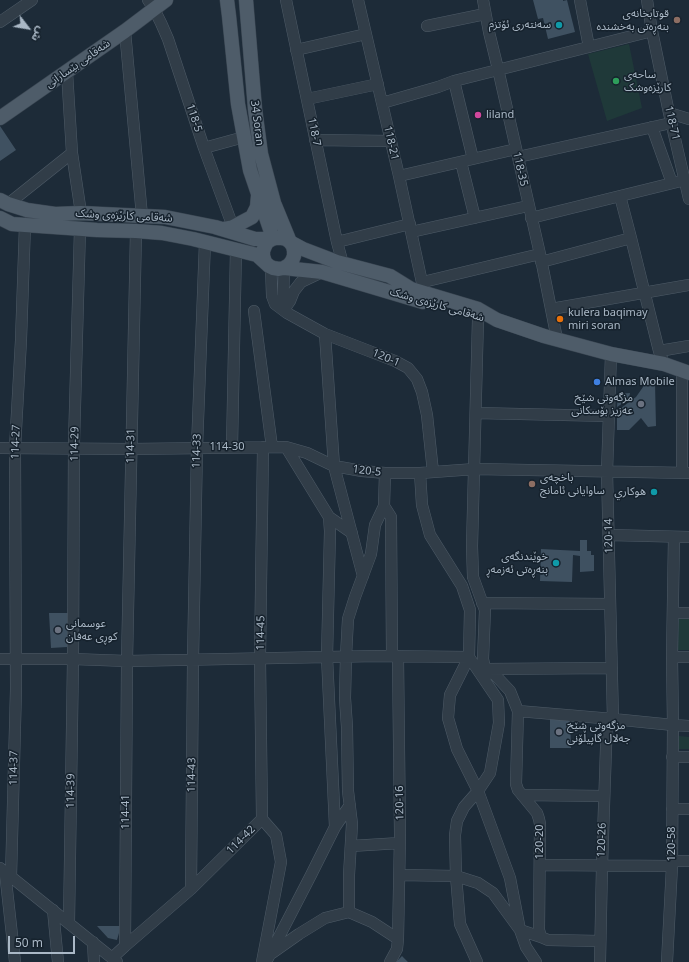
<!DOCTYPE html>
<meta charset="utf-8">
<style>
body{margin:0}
#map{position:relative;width:689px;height:962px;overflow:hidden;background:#1d2b38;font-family:"Noto Sans","Noto Sans Arabic",sans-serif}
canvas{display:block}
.north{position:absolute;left:8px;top:8px;width:40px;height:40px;-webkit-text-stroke:3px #16222d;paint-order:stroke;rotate:121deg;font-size:11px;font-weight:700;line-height:16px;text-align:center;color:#aab8c6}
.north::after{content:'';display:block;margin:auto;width:14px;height:18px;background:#aab8c6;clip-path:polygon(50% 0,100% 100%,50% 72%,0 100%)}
.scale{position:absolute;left:8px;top:936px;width:67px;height:18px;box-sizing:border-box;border:2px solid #aab8c6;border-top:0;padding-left:5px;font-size:12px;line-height:14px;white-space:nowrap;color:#aab8c6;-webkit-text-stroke:3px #16222d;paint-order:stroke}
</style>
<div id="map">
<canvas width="689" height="962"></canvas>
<div class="north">ش</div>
<div class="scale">50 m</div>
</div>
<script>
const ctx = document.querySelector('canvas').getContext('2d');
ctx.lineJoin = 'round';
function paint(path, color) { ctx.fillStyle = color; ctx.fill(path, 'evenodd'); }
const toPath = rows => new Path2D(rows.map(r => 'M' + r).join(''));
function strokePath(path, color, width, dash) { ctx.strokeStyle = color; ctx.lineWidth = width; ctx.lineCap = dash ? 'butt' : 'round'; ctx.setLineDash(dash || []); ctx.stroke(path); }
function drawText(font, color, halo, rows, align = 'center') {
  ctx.font = font + ' "Noto Sans","Noto Sans Arabic",sans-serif'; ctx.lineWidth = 3; ctx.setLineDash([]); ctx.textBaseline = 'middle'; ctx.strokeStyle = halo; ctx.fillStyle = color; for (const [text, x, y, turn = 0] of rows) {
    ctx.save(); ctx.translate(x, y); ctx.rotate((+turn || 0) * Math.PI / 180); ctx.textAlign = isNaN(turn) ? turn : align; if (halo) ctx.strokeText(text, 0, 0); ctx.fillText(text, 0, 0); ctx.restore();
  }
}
paint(toPath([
 [629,44,642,108,607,121,588,54],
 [679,615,689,615,689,650,678,650],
 [679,736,689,737,689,749,679,749]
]), '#1f3939');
paint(toPath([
 [533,0,563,0,563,1,567,0,575,32,548,39,543,18,538,19],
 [0,126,16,150,0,161],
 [556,316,565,318,563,323,556,321],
 [644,381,655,383,656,426,648,427,641,418,629,430,617,430,617,411,636,397,643,387],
 [630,393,629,399,617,407,618,394],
 [580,540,587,540,587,551,591,551,591,555,594,555,594,571,580,572,580,556,573,555,572,582,540,581,541,549,580,551],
 [49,613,68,613,67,647,51,648],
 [550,718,570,718,571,748,550,748],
 [97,926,120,926,119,933,117,940,108,938],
 [402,956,408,962,396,962]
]), '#3f5161');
const minor = toPath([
 [148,0,154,9,161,23,168,39,204,148,233,227],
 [286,0,337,242,343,264],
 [358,0,399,176,423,287],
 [483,0,489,32,498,69,540,254,557,339],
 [580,0,589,47],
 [647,0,652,31,669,113,689,199],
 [0,22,32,0],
 [427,26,485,14],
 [125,31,142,216],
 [296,50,366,34],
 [67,72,72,153,81,213],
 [454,81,473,159],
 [307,99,378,84],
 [382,103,438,87,454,81,652,31],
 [669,113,689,119],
 [652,127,672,183],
 [315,140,391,141],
 [204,148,244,137],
 [518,157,671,123],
 [461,162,475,218],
 [399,176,516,149],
 [620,196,631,238,659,351,664,364],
 [8,204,72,153],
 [531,218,685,180],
 [411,232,528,206],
 [337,242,410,224],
 [541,262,631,238],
 [271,267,272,296,275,304,287,313,325,334,395,361,408,368,417,379,422,392,427,415,433,472],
 [284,268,283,304,287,312],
 [423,282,540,254],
 [285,308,290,301,294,291,301,282,322,272],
 [551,309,689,285],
 [254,311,272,447],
 [478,319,472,546,473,577,485,610,483,659,485,669,495,675,510,691,518,711,516,784,518,790,537,813,539,819,540,824,539,930,541,937,548,940,600,941],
 [325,334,334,466,363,576],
 [659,351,689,346],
 [611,354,607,472,613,719],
 [682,371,682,473],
 [476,413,608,416],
 [232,447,236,249],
 [286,447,329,517,330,531,327,657,335,827],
 [0,448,131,449,286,447,307,453,334,466,362,471,385,473,420,473,475,469,689,473],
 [420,473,422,505,430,535,462,586,470,610,469,657,450,695,448,718,457,749,478,791,510,878,520,930,526,947,536,962],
 [384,506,391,517,392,656],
 [329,517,352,533],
 [609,535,689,537],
 [482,603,610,604],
 [673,613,689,613],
 [469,657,498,700,499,723,490,773,478,791,464,807,457,821,455,835,456,876,460,924,477,962],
 [672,657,689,657],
 [0,659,73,659,127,661,377,656,469,657],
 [485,669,612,668],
 [518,711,613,719,673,725,689,726],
 [672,757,689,757],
 [522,795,604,796],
 [672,809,689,809],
 [262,819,260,658,263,447],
 [351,846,400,843],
 [672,861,689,861],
 [540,865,672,866],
 [0,868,117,962],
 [5,872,15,962],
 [400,875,456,876,478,883,493,893,520,930,541,937],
 [11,877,16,689,15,448,21,340,25,225],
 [191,889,193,660,197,447,205,242],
 [53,910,58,962],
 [349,912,349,875,352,824,348,791,347,727,345,698,346,656,348,619,355,597,371,554,375,525,384,506,385,473],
 [69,923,73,659,74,443,80,229],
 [93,942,94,962],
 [125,946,191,889,262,819,276,835,281,862,262,962],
 [272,953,299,934,325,918,349,912,372,922,398,939],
 [112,958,125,946,127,661,136,231],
 [266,962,311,875,335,827,350,805],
 [390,962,397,949,398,939,400,835,398,656],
 [600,962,602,866,607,718],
 [667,962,672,866,673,725,672,657,674,537]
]);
const major = toPath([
 [246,0,255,109,261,154,274,203,290,242,303,249,337,262,390,276,411,289,478,309,497,320,544,336,611,354,664,364,689,373],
 [0,118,125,31,166,0],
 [0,200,8,204,27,210,55,214,81,213,165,217,215,227,255,239,272,239,270,229,250,170,238,104,229,16,227,0],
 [0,218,12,224,25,225,97,230,136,231,162,233,193,239,257,255,269,266,273,268,279,269,284,268,289,265,292,261,294,256,294,251,293,246,290,242,286,239,281,238,276,238,272,239,267,242,265,246,263,251,263,256,265,262],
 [223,229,233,227,252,217,257,207,258,196],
 [284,268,322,272,423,302]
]);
strokePath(minor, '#4e5b67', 12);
strokePath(major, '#3a4652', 15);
strokePath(minor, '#313d48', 11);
strokePath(major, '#4e5c69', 14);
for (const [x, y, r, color] of [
 [677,20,4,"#8d6e63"],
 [559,25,4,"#0f9aa8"],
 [616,81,4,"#2e9e5b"],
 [478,115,4,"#d1479c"],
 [560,319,4,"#e8710a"],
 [597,382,4,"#3f7fe0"],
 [641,404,4,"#6b7280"],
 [532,484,4,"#8d6e63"],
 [654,492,4,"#0f9aa8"],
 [556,563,4,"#0f9aa8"],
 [58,630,4,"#6b7280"],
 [559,732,4,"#6b7280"]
]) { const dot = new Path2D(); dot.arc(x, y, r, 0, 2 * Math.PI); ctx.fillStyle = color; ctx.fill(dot); strokePath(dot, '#16222d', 1.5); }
drawText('11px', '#aab8c6', '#16222d', [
 ["قوتابخانەی",669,14,"right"],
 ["بنەڕەتی بەخشندە",669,27,"right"],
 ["سەنتەری ئۆتزم",551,25,"right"],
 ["ساحه‌ی",624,75],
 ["کارێزه‌وشک",624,88],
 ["liland",486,115],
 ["kulera baqimay",568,313],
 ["miri soran",568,326],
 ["Almas Mobile",605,382],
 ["مزگەوتی شێخ",633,398,"right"],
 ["عەزیز بۆسکانی",633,411,"right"],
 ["باخچەی",540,478],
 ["ساوایانی ئامانج",540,491],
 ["هوكاري",646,492,"right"],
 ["خوێندنگەی",548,557,"right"],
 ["بنەڕەتی ئەزمەڕ",548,570,"right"],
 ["عوسمانی",66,624],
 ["کوڕی عەفان",66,637],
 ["مزگەوتی شێخ",567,726],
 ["جەلال گاپیڵۆنی",567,739]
], 'left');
drawText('11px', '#aab8c6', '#16222d', [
 ["شەقامی بێسارانی",78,64,-35],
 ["118-5",194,118,72],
 ["34 Soran",257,123,83],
 ["118-71",672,123,77],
 ["118-7",314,132,78],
 ["118-21",391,143,77],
 ["118-35",520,169,77],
 ["شەقامی کارێزەی وشک",124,216,3],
 ["شەقامی کارێزەی وشک",437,305,16],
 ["120-1",386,358,23],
 ["114-27",16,442,-88],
 ["114-29",75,444,-89],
 ["114-31",131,446,-89],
 ["114-30",227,447],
 ["114-33",197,451,-88],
 ["120-5",367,471,7],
 ["120-14",609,536,-91],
 ["114-45",261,633,-89],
 ["114-37",14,768,-89],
 ["114-43",192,775,-89],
 ["114-39",71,791,-89],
 ["120-16",400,803,-91],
 ["114-41",126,812,-90],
 ["114-42",241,840,-45],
 ["120-26",602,840,-88],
 ["120-20",540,842,-90],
 ["120-58",672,844,-90]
]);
</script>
